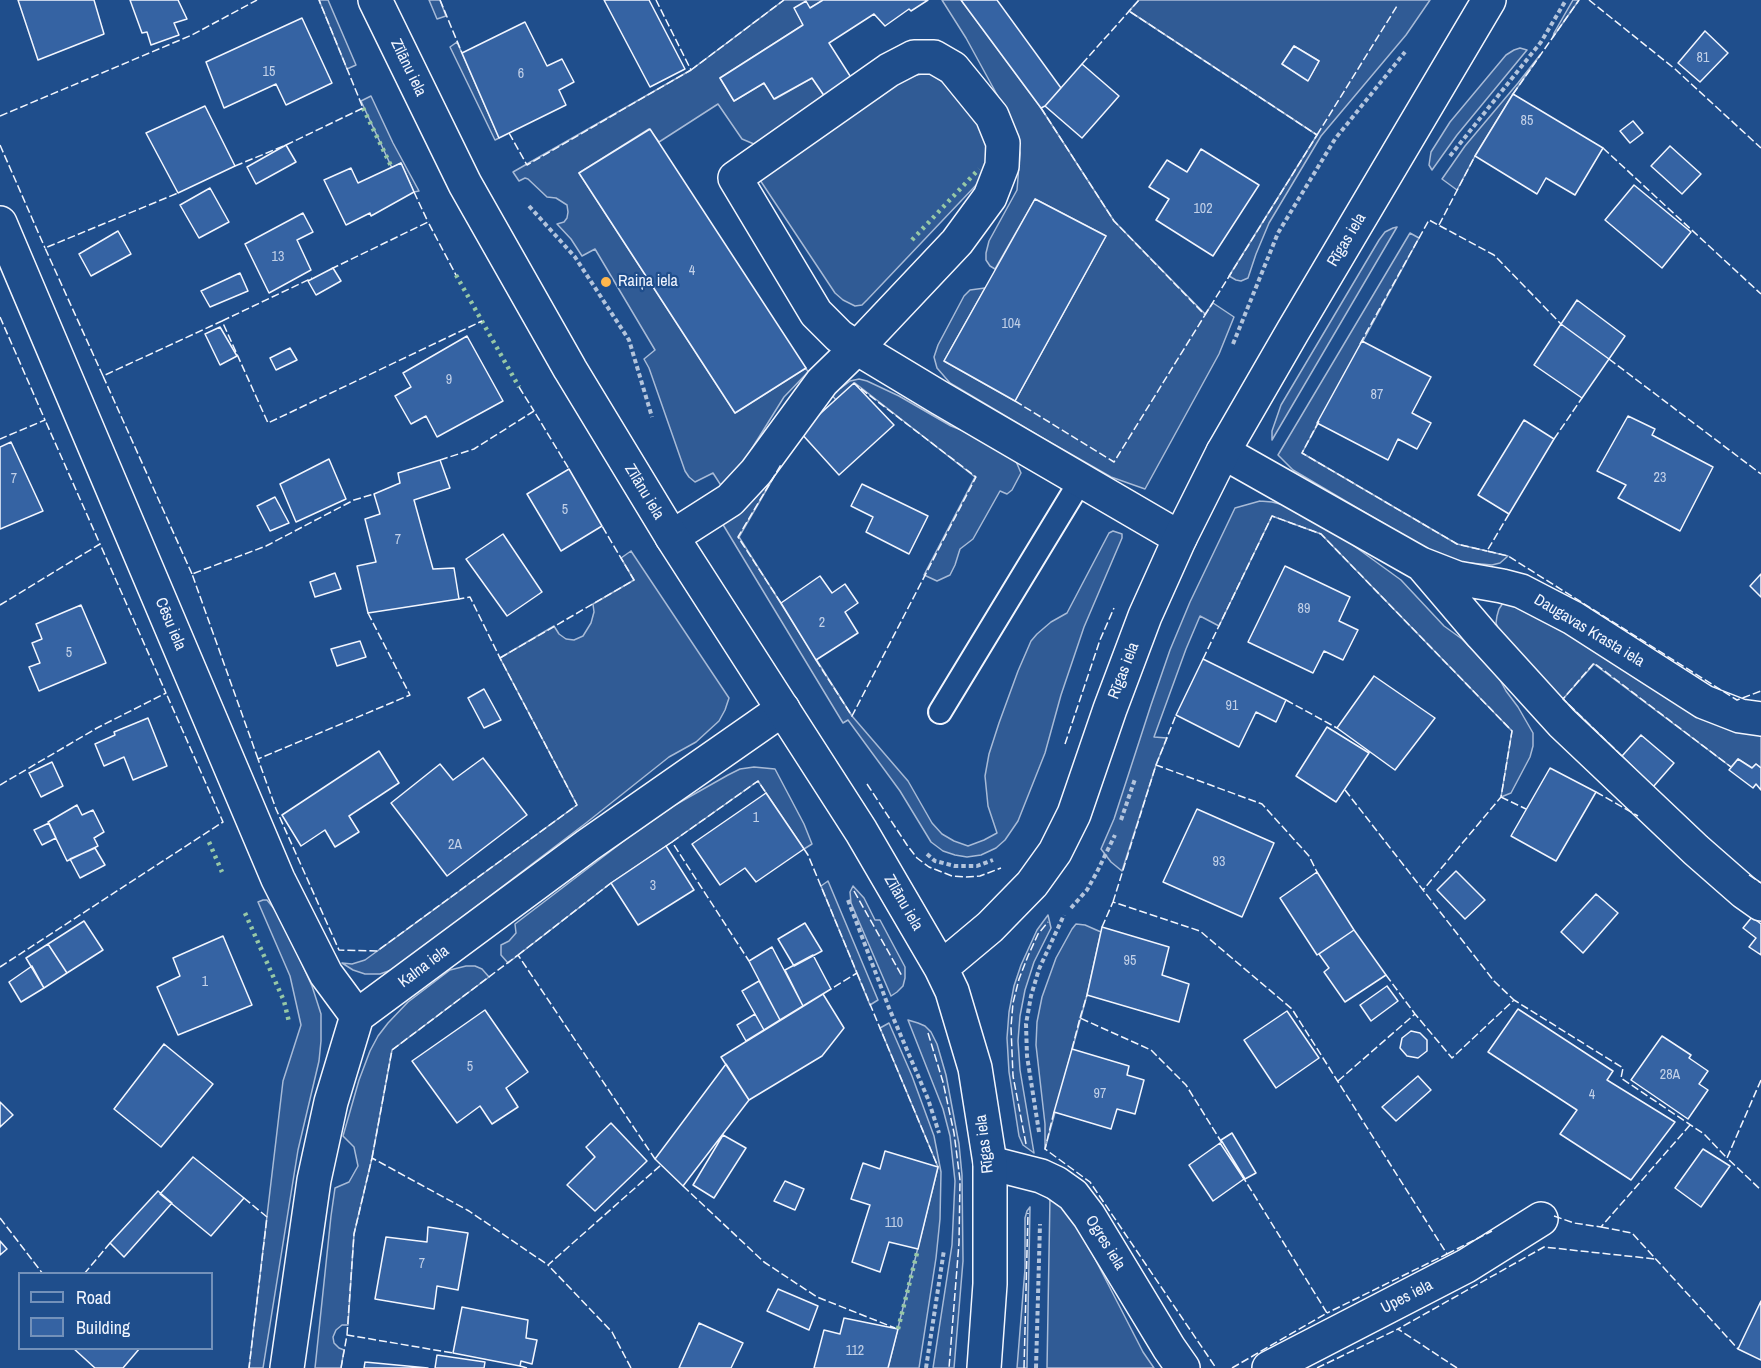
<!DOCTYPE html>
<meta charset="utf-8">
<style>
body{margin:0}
#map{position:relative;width:1761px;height:1368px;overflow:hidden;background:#1f4e8c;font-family:"Archivo Narrow",sans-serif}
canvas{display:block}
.legend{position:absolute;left:18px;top:1272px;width:195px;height:78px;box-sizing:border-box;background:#1f4e8c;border:2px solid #7391ba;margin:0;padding:8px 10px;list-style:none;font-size:18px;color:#f2f6ff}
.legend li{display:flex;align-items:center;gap:12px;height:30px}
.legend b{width:30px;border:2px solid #7391ba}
</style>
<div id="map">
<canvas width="1761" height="1368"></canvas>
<ul class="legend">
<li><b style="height:8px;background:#1f4e8c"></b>Road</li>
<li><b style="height:16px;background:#3563a3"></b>Building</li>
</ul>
</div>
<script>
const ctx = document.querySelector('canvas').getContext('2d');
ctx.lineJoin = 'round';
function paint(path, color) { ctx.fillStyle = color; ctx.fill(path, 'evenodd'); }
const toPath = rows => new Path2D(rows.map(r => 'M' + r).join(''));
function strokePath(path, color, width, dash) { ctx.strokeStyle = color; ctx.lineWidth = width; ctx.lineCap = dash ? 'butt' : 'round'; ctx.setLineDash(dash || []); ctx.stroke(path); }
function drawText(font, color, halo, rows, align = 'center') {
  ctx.font = font + ' "Archivo Narrow",sans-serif'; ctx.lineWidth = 4.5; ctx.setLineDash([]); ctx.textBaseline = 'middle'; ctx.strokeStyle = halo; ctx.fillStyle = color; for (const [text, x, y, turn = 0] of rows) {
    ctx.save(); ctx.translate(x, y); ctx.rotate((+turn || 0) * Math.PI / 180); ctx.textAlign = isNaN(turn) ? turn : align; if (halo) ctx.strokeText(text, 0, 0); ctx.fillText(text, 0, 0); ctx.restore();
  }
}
const built = toPath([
 [319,0,328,0,356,65,347,69,319,0],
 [429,0,440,0,446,16,437,19,429,0],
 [784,0,823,0,810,8,795,8,803,25,720,78,734,101,764,83,775,99,812,78,825,97,761,142,754,144,742,139,718,104,659,142,649,129,579,173,735,413,806,368,808,372,784,397,736,474,722,487,713,473,695,482,689,477,685,471,649,368,644,359,655,350,595,249,582,256,571,239,557,224,564,222,567,218,568,212,567,205,556,198,547,197,528,179,525,178,519,181,513,172,691,70,784,0],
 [942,0,961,0,1041,108,1114,221,1205,314,1213,303,1234,317,1219,354,1145,489,1111,477,1041,437,950,383,937,368,934,357,938,345,964,296,970,290,985,288,944,361,1015,401,1106,236,1035,199,995,269,990,266,986,260,986,253,989,241,1017,190,1020,153,1017,137,1007,113,966,38,942,0],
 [1139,0,1430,0,1406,35,1321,136,1269,223,1256,254,1248,278,1241,281,1236,280,1229,276,1317,135,1129,11,1139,0],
 [1294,46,1319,61,1308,80,1282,64,1294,46],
 [1573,0,1579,0,1553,37,1554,33,1573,0],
 [457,42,499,138,495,140,450,47,457,42],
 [1520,48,1527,50,1457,135,1432,170,1429,165,1431,152,1450,122,1506,55,1514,50,1520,48],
 [1540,55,1513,94,1475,156,1457,190,1442,179,1465,146,1518,83,1540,55],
 [922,74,931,74,940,80,952,90,985,134,990,157,979,182,867,300,862,305,855,306,843,300,835,293,756,174,863,105,880,97,899,83,912,76,922,74],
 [371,96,393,143,419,191,414,192,401,163,392,168,361,101,371,96],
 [1397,227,1272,440,1272,431,1281,405,1379,240,1385,232,1393,228,1397,227],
 [1410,233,1419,238,1302,453,1457,544,1508,556,1500,563,1492,565,1459,562,1425,548,1293,470,1278,455,1410,233],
 [859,379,867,381,899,396,951,426,982,438,1015,459,1021,473,1012,490,1007,494,1000,491,973,539,960,549,955,565,950,575,937,581,924,575,975,477,855,383,836,400,830,393,833,385,841,388,850,381,859,379],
 [800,432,739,537,852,716,908,781,932,823,942,834,954,841,968,846,984,840,997,833,988,806,985,776,989,754,999,723,1018,671,1031,641,1037,634,1051,622,1067,613,1109,533,1113,531,1122,534,1122,538,1084,627,1061,695,1045,753,1018,821,1005,840,996,848,981,855,967,857,955,855,943,851,931,842,900,791,848,720,843,723,722,523,800,432],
 [1260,501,1272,502,1284,505,1339,535,1401,580,1444,626,1462,639,1499,678,1506,691,1518,707,1533,733,1533,746,1530,757,1511,793,1501,797,1512,731,1321,534,1272,516,1219,626,1200,616,1186,649,1154,737,1167,738,1156,765,1122,871,1111,862,1101,849,1114,819,1151,705,1170,650,1190,602,1235,508,1260,501],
 [631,551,729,698,725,710,719,721,696,742,669,757,586,823,394,969,380,974,365,974,353,970,342,963,352,964,365,960,577,805,500,658,554,626,559,634,566,639,574,640,583,636,591,623,594,612,593,604,634,580,621,558,631,551],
 [1507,601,1761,733,1761,768,1756,764,1752,768,1738,759,1731,767,1594,664,1563,699,1732,863,1590,736,1499,631,1496,623,1497,616,1499,609,1503,603,1507,601],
 [754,767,775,769,804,824,812,844,804,849,758,781,672,842,611,883,508,963,501,955,501,945,509,941,516,933,515,924,629,837,675,805,728,775,740,769,754,767],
 [828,881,878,1000,870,1005,821,886,828,881],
 [853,886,864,898,875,920,880,920,905,967,905,978,903,986,897,992,891,996,851,903,850,892,853,886],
 [263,900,267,900,280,916,312,986,321,1014,321,1041,319,1061,298,1150,263,1368,249,1368,283,1081,301,1025,290,976,258,902,263,900],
 [1048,915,1051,928,1034,962,1025,990,1020,1016,1018,1041,1020,1070,1034,1153,1023,1145,1019,1136,1009,1072,1007,1038,1009,1012,1014,986,1021,965,1037,930,1048,915],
 [1076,924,1085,925,1101,932,1087,995,1045,1149,1045,1124,1036,1045,1037,1022,1042,997,1056,958,1072,929,1076,924],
 [466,966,475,966,482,969,489,977,392,1050,372,1158,354,1234,348,1325,342,1325,336,1330,333,1337,334,1343,339,1348,344,1350,341,1368,315,1368,331,1216,335,1188,349,1182,358,1166,354,1147,343,1136,359,1080,370,1051,378,1036,388,1023,408,1002,450,970,466,966],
 [908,1020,918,1023,925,1026,931,1032,937,1044,946,1075,959,1144,962,1175,963,1261,954,1368,933,1368,952,1245,955,1181,950,1136,943,1109,908,1020],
 [889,1023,912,1076,934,1136,941,1172,940,1219,936,1258,919,1368,888,1368,938,1167,880,1028,889,1023],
 [1050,1197,1072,1214,1143,1352,1154,1368,1047,1368,1050,1197],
 [1030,1207,1027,1368,1017,1368,1025,1269,1025,1218,1027,1211,1030,1207]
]);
paint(built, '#305b95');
strokePath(built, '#a8bbd7', 1.5);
const building = toPath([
 [18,0,94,0,104,34,38,60,18,0],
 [130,0,178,0,187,19,174,23,179,35,151,45,147,32,142,33,130,0],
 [604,0,649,0,685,69,650,87,604,0],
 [823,0,928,0,911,11,909,9,885,26,874,14,829,43,852,79,825,97,812,78,774,99,764,83,734,101,720,78,803,25,794,8,806,1,810,8,823,0],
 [961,0,997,0,1061,88,1045,106,1041,108,961,0],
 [302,18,332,83,286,105,276,84,224,108,206,62,302,18],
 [525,22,547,66,562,59,574,82,559,90,566,105,499,138,462,53,525,22],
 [1705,31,1728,53,1700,82,1678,63,1705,31],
 [1294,46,1319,61,1308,81,1282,64,1294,46],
 [1082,64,1119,96,1082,138,1045,106,1082,64],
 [1513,94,1603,148,1575,195,1546,178,1537,194,1475,156,1513,94],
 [205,106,235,166,178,193,146,133,205,106],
 [1633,121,1643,133,1630,143,1620,131,1633,121],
 [650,129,806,368,735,413,579,173,650,129],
 [286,145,296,162,256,184,247,167,286,145],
 [1670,146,1701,174,1682,194,1651,166,1670,146],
 [1201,149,1259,185,1213,256,1156,220,1169,199,1149,187,1167,160,1187,172,1201,149],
 [401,163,414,192,371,216,370,213,346,225,324,180,351,168,358,183,401,163],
 [1634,185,1691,232,1662,268,1605,220,1634,185],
 [210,188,229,222,199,238,180,205,210,188],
 [1035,199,1106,236,1015,401,944,361,1035,199],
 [303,213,313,232,297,240,311,270,269,293,245,244,303,213],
 [118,231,131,254,91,276,79,254,118,231],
 [333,268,341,281,316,295,308,281,333,268],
 [240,273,248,291,210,307,201,291,240,273],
 [1577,300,1625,336,1609,359,1561,324,1577,300],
 [1561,324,1609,359,1582,398,1534,365,1561,324],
 [220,327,237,356,220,365,205,334,220,327],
 [467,336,503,401,437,437,426,416,411,424,395,396,411,387,403,373,467,336],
 [1362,341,1431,377,1412,413,1431,423,1417,449,1398,439,1388,460,1317,423,1362,341],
 [290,348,297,360,276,370,270,358,290,348],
 [854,383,894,425,839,475,800,432,854,383],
 [1628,416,1655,429,1652,435,1713,467,1680,531,1618,498,1626,485,1597,471,1628,416],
 [1524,420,1554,439,1509,514,1478,495,1524,420],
 [11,442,43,511,0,529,0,447,11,442],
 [329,459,346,499,296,522,280,484,329,459],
 [440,460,450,488,414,500,433,569,454,568,459,599,368,613,357,566,376,562,365,519,380,514,374,494,400,483,398,473,440,460],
 [569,469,602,526,561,551,527,494,569,469],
 [862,484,928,516,909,554,866,532,873,517,851,506,862,484],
 [275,497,289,523,270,531,257,506,275,497],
 [503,534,542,592,507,616,466,559,503,534],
 [1285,566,1350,597,1339,621,1358,630,1343,660,1324,651,1313,673,1248,642,1285,566],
 [335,573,341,589,315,597,310,582,335,573],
 [1761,574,1761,597,1750,586,1761,574],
 [820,576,832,593,845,584,858,603,845,612,858,633,816,660,781,603,820,576],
 [81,605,106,663,39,691,29,667,40,663,32,643,42,639,36,624,81,605],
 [360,641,366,657,337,666,331,649,360,641],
 [1203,659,1286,700,1276,722,1256,712,1239,747,1176,715,1203,659],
 [1374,676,1435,718,1395,770,1337,728,1374,676],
 [484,689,501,720,484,728,468,698,484,689],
 [148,718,167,766,133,780,124,757,104,766,95,744,115,735,114,732,148,718],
 [1327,727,1369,753,1336,802,1296,776,1327,727],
 [1641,735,1674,763,1653,787,1622,756,1641,735],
 [379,751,399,783,349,816,359,832,335,847,325,830,301,846,282,815,379,751],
 [483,758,527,815,447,876,391,803,440,764,453,780,483,758],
 [1738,759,1752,768,1756,764,1761,768,1761,790,1756,784,1753,788,1729,770,1738,759],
 [52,762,63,786,41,797,29,773,52,762],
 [1550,768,1596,792,1556,861,1511,836,1550,768],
 [766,793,804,849,756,882,745,868,720,885,692,844,766,793],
 [77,805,82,815,93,810,104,832,94,838,98,846,67,861,48,822,77,805],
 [1197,809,1274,843,1242,917,1163,882,1197,809],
 [49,823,56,838,42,845,34,830,49,823],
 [666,846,694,890,638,925,611,883,666,846],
 [95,848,105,865,80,878,70,859,95,848],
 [1456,871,1485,900,1465,919,1437,890,1456,871],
 [1317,872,1354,930,1317,955,1280,898,1317,872],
 [1596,894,1618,913,1583,953,1561,932,1596,894],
 [1752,917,1761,924,1761,955,1749,947,1756,938,1743,928,1752,917],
 [84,921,103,950,67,973,48,944,84,921],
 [805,923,822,951,794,966,778,939,805,923],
 [1102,927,1169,947,1162,975,1189,984,1179,1022,1087,995,1102,927],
 [1354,930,1386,975,1345,1002,1324,972,1329,968,1319,954,1354,930],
 [223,936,252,1005,178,1035,157,987,180,976,173,958,223,936],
 [48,944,67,973,44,988,26,958,48,944],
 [772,947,803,1006,780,1020,749,961,772,947],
 [813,955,831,989,803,1006,785,970,813,955],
 [32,966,44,988,21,1002,9,982,32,966],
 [759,981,780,1020,764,1030,742,991,759,981],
 [1387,986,1398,1001,1371,1021,1360,1005,1387,986],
 [823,994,844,1028,822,1056,749,1100,721,1057,823,994],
 [1518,1009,1613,1071,1607,1080,1675,1122,1631,1180,1560,1134,1577,1110,1488,1052,1518,1009],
 [485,1010,528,1072,506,1088,518,1107,492,1124,480,1106,457,1123,412,1061,485,1010],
 [1287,1011,1319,1058,1276,1088,1244,1040,1287,1011],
 [755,1014,764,1030,746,1041,737,1025,755,1014],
 [1411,1031,1420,1033,1427,1040,1427,1051,1418,1058,1407,1056,1400,1048,1402,1038,1411,1031],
 [1662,1036,1691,1055,1689,1058,1708,1071,1699,1084,1708,1090,1688,1119,1631,1080,1662,1036],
 [164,1044,213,1084,161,1147,114,1109,164,1044],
 [1072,1049,1129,1066,1127,1075,1144,1080,1135,1114,1117,1109,1111,1129,1054,1112,1072,1049],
 [726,1064,749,1100,683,1186,655,1159,726,1064],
 [1418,1076,1431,1090,1396,1121,1382,1107,1418,1076],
 [0,1102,13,1115,0,1127,0,1102],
 [611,1123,647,1161,595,1211,567,1185,595,1157,586,1147,611,1123],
 [1232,1133,1256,1173,1245,1179,1221,1140,1232,1133],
 [723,1135,746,1148,714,1198,693,1185,723,1135],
 [1220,1143,1244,1179,1213,1201,1189,1165,1220,1143],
 [1703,1149,1730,1166,1701,1207,1675,1188,1703,1149],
 [885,1151,938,1167,918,1249,889,1242,880,1272,852,1262,870,1205,851,1199,863,1163,880,1169,885,1151],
 [193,1157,244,1198,211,1236,160,1194,193,1157],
 [785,1181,804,1189,795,1210,774,1201,785,1181],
 [158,1191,172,1203,124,1257,110,1243,158,1191],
 [428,1227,468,1233,458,1290,437,1286,434,1309,375,1299,386,1237,427,1242,428,1227],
 [0,1241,7,1249,0,1255,0,1241],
 [778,1289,818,1306,809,1330,767,1311,778,1289],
 [1761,1301,1761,1360,1738,1349,1761,1301],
 [462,1307,528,1320,526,1338,537,1340,532,1364,521,1361,520,1366,453,1353,462,1307],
 [844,1318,898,1329,888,1368,814,1368,824,1330,840,1334,844,1318],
 [699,1323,743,1343,731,1368,679,1368,699,1323],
 [73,1348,140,1348,123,1368,95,1368,73,1348],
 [437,1355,485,1362,484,1368,435,1368,437,1355],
 [365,1362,428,1368,364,1368,365,1362]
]);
paint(building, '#3563a3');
strokePath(building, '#f2f6ff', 1.5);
const lane = toPath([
 [940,712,1081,480]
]);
const street = toPath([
 [0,223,278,879,326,974,357,1016],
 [1223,452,1421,564,1457,578,1502,586,1521,591,1573,618,1704,702,1740,716,1761,719],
 [672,537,730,500,756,472,822,382,857,348,957,242,990,197,1002,166,1003,143,992,116,953,68,934,57,914,57,889,70,735,178,816,313,839,336,857,348,940,398,1180,538],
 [1424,567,1482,635,1562,723,1696,850,1744,892,1761,904],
 [990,1163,1041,1176,1056,1183,1073,1195,1089,1216,1169,1348,1183,1368],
 [287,1368,314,1180,331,1102,357,1016,588,845,783,709],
 [1269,1368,1466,1266,1541,1219]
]);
const secondary = toPath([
 [375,0,465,184,570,369,672,537,861,831,941,968,952,991,975,1068,990,1163,990,1284,984,1368],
 [941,968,990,927,1032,884,1055,852,1074,814,1110,709,1145,616,1180,538,1223,452,1293,331,1489,0]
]);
strokePath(lane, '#f2f6ff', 26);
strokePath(street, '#f2f6ff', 36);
strokePath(secondary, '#f2f6ff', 36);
strokePath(toPath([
 [1450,156,1541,42,1566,0],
 [529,206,575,257,629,340,652,417],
 [1233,344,1278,233,1335,139,1405,52],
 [1121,820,1135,779],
 [927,854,935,861,955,866,977,866,993,860],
 [848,900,889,1008,928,1099,939,1133],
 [1071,908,1087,890,1097,872,1115,835],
 [1039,1132,1027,1056,1026,1024,1031,996,1039,969,1064,915],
 [926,1368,944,1250],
 [1036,1368,1040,1224]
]), '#b3c4dc', 4, [4.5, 3]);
strokePath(lane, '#1f4e8c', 22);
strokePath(street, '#1f4e8c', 33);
strokePath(secondary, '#1f4e8c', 33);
strokePath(toPath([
 [363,108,392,168],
 [912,240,979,169],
 [456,275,519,387],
 [209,842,222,872],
 [245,913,284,1001,289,1022],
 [898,1329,918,1249]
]), '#97c8a6', 4.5, [3, 4.5]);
strokePath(toPath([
 [440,0,462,53],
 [1589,0,1675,69,1761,148],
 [1082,64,1139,0],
 [691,70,784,0],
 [1513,94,1579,0],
 [1041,108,1114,221,1205,315,1317,135,1129,11],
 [0,116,192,35,257,0],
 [509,133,527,165,691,70,656,0],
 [1317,135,1397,6],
 [0,145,45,248],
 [1603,148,1761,294],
 [235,166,286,145,363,108,319,0],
 [414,192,428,222],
 [1439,225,1475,156],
 [331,269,428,222,456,275],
 [0,317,45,420,0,439],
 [222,321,312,278],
 [1360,344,1429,220,1494,255,1561,324],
 [1609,359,1761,474],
 [103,376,45,248,178,193],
 [519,387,534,411],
 [1015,401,1114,462,1205,315],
 [1319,421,1302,453,1457,544,1487,551],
 [1554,439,1582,398],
 [440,460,474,449,534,411,569,469],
 [1509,514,1487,551,1508,556,1737,700,1761,691],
 [192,574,103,376,222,321,268,423,482,321],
 [781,603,738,537,782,463],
 [0,605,100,544,45,420],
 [368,613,410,695,258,759,276,809,339,950,377,951,577,805,500,658,470,597,459,599],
 [500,658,634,580,602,526],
 [1203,659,1272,516,1321,534,1512,731,1501,797,1423,890],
 [816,660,852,716,976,477,856,385],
 [1286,700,1337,728],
 [1065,744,1100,640,1114,608],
 [1622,756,1563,699,1594,663,1731,767],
 [258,759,192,574,266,546,354,500,374,494],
 [1156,765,1176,715],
 [867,784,907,845,917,858,929,867,952,876,966,877,980,876,1001,868],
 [0,785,97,728,166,693,100,544],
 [1345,790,1494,981,1514,1000],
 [1596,792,1638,816],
 [1501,797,1526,809],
 [672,842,758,781,766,793],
 [666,846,672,842,749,961],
 [804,849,808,855,857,973,831,989],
 [1749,875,1761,883],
 [854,891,902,976],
 [1113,902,1156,765,1262,804,1309,856,1317,872],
 [1102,927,1113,902,1200,931,1292,1009,1447,1254,1327,1313],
 [518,955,611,883],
 [0,967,223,822,166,693],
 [857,973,938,1167],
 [1386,975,1415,1014],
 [1080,1018,1087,995],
 [928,1033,943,1082,954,1133,960,1180,959,1243,949,1368],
 [1072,1049,1080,1018,1151,1050,1186,1085,1222,1143],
 [1761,1080,1727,1158,1761,1190],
 [1338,1081,1415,1014,1452,1058,1514,1000,1623,1068,1621,1078,1704,1134,1727,1158],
 [1054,1112,1045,1149,1090,1182,1216,1368],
 [1026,1144,1013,1076,1011,1027,1013,1003,1019,979,1028,956,1038,934,1048,922],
 [372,1158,392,1050,518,955,655,1159],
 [683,1186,764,1262,817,1297,895,1328],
 [244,1198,267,1217,249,1368],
 [1554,1216,1574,1223,1601,1227,1690,1125],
 [0,1218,43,1274],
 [1601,1227,1632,1233,1738,1349],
 [1447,1254,1492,1231],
 [84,1274,110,1243],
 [347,1335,354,1234,372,1158,469,1211,548,1265],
 [520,1366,527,1368],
 [341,1368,347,1335,453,1353],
 [631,1368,612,1332,548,1265,661,1165],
 [1024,1368,1028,1213],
 [1232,1368,1327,1313,1243,1177],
 [1317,1368,1398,1329],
 [1457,1368,1398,1329,1544,1247,1655,1259]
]), '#f2f6ff', 1.5, [8, 3]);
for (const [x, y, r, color] of [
 [606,282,6,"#ffb74d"]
]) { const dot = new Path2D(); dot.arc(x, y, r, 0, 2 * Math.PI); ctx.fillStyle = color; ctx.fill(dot); strokePath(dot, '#1f4e8c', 2); }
drawText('14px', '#c3d1e8', null, [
 ["81",1703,58],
 ["15",269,72],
 ["6",521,74],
 ["85",1527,121],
 ["102",1203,209],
 ["13",278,257],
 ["4",692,271],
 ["104",1011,324],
 ["9",449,380],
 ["87",1377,395],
 ["23",1660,478],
 ["7",14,479],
 ["5",565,510],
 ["7",398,540],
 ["89",1304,609],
 ["2",822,623],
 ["5",69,653],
 ["91",1232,706],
 ["1",756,818],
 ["2A",455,845],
 ["93",1219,862],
 ["3",653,886],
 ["95",1130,961],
 ["1",205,982],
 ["5",470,1067],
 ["28A",1670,1075],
 ["97",1100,1094],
 ["4",1592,1095],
 ["110",894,1223],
 ["7",422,1264],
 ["112",855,1351]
]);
drawText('16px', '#f2f6ff', '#1f4e8c', [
 ["Zīlānu iela",408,68,64],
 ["Rīgas iela",1347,240,-59],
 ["Zīlānu iela",644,492,59],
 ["Cēsu iela",170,624,67],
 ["Daugavas Krasta iela",1589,631,31],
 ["Rīgas iela",1124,671,-69],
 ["Zīlānu iela",903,903,60],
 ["Kalna iela",424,967,-37],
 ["Rīgas iela",985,1144,-97],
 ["Ogres iela",1105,1243,58],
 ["Upes iela",1407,1297,-27]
]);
drawText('16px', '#f2f6ff', '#1f4e8c', [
 ["Raiņa iela",618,282]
], 'left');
</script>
